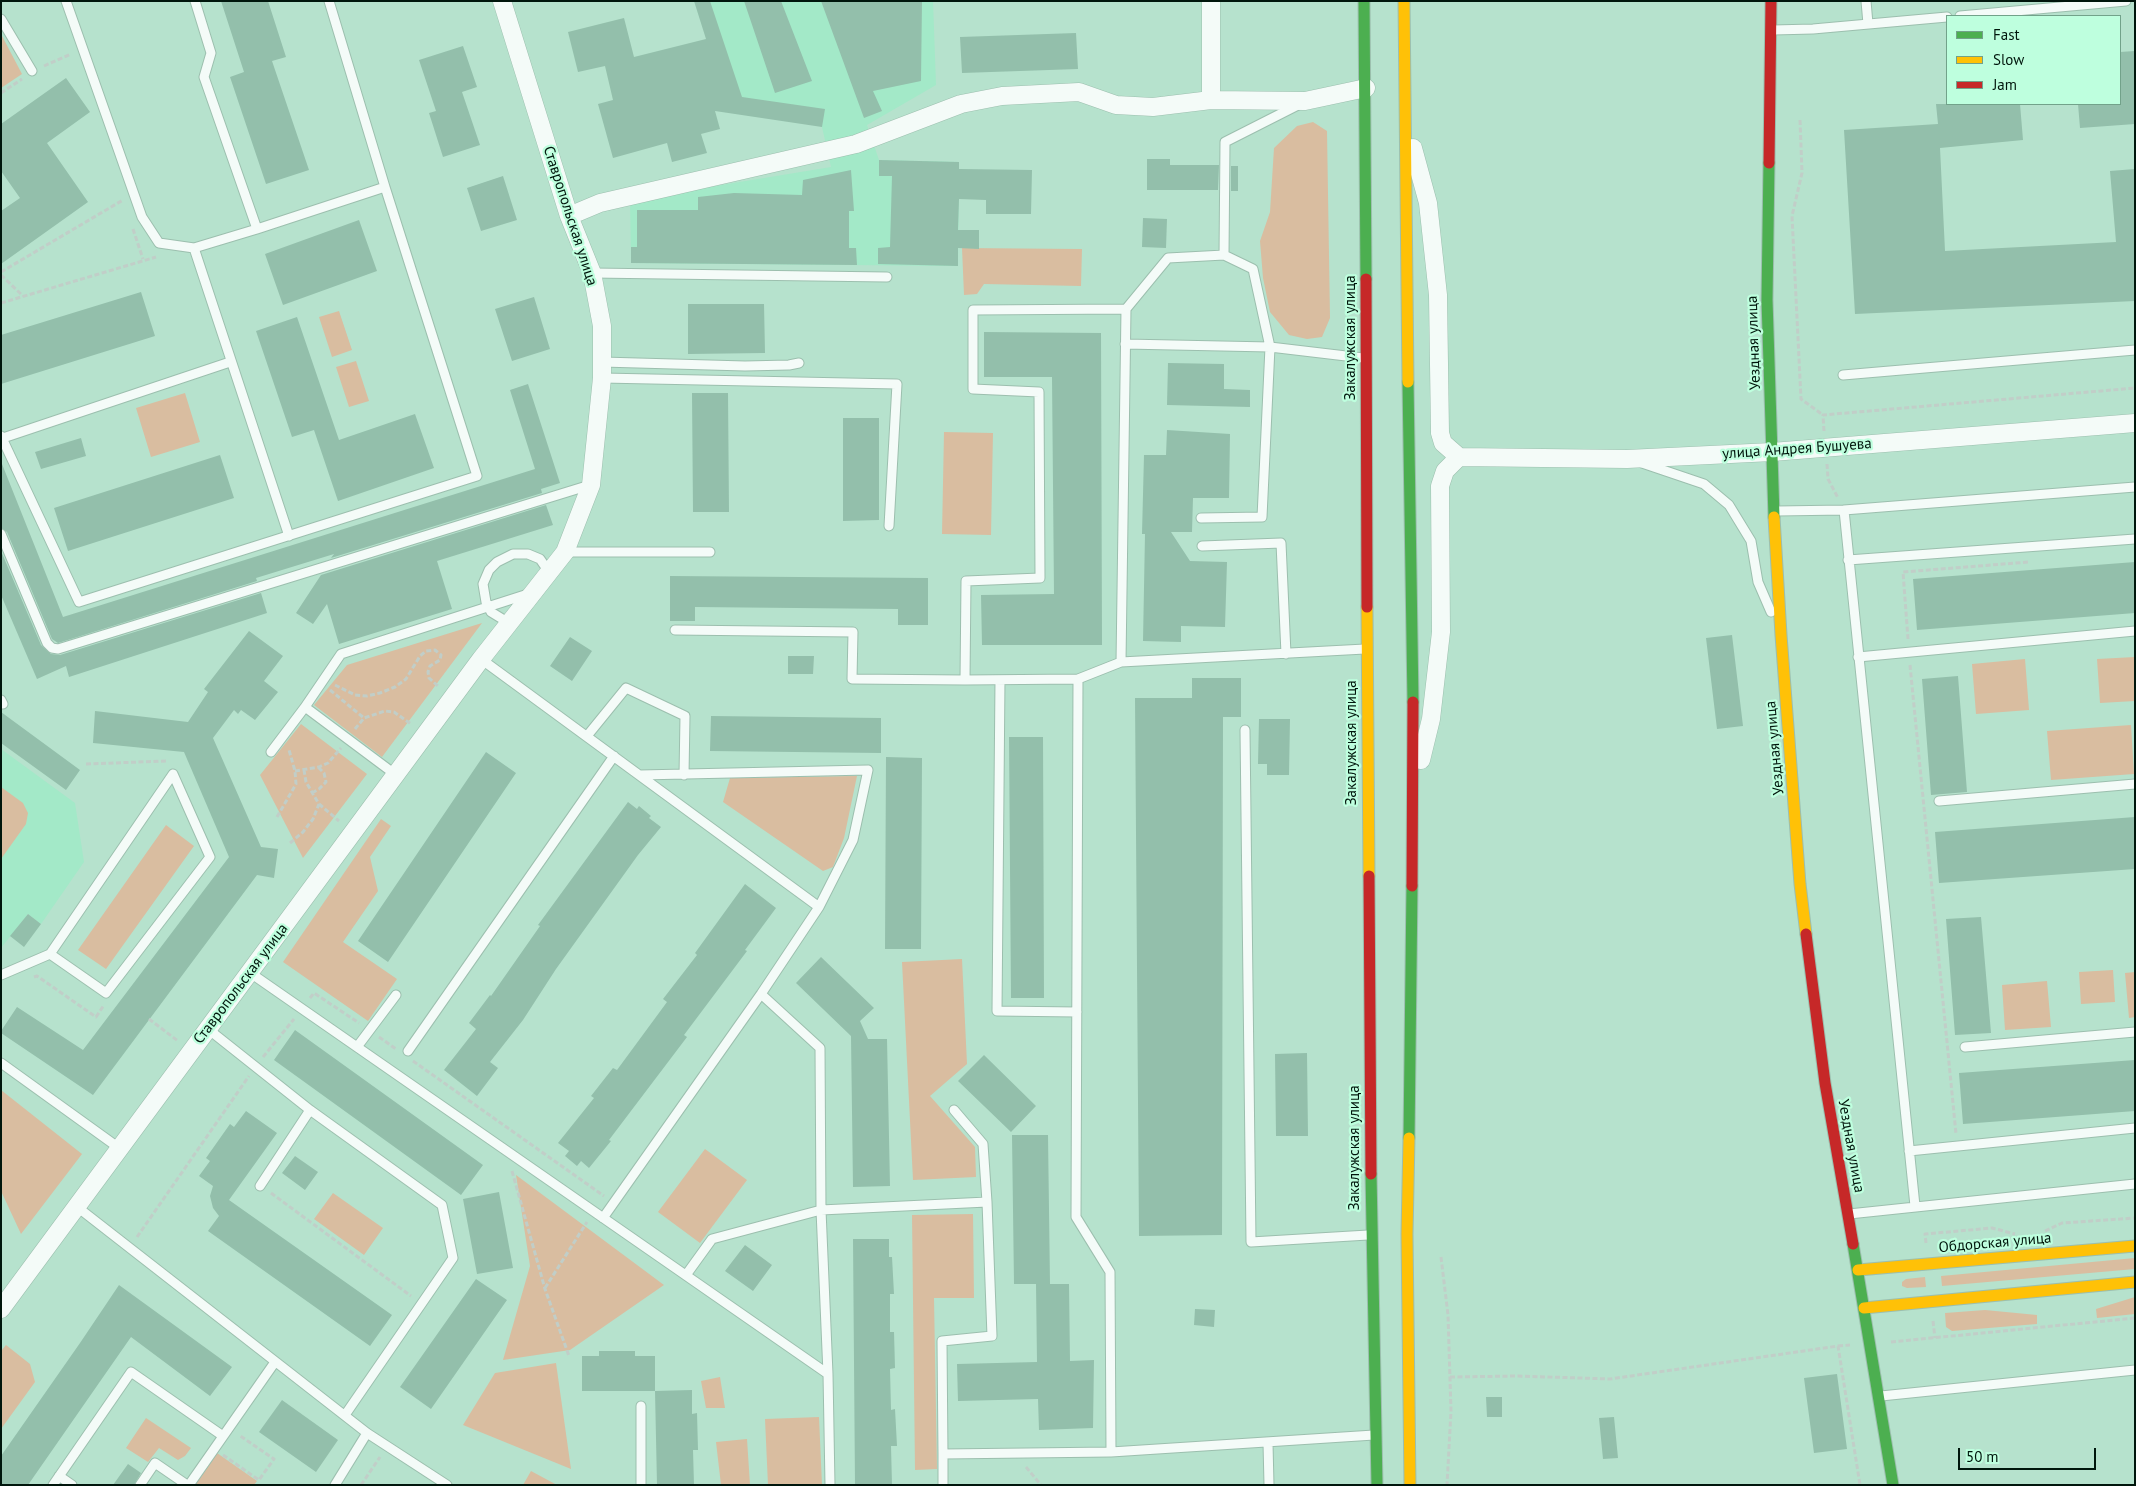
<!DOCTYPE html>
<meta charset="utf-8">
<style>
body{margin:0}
#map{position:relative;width:2136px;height:1486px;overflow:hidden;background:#b6e2cd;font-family:"PT Sans",sans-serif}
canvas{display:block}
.frame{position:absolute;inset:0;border:2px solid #00160c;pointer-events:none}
.legend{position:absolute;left:1946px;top:15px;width:175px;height:90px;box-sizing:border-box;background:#beffde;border:1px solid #72a28a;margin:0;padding:6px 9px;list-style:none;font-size:15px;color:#00160c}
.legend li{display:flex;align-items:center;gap:10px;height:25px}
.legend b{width:25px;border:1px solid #72a28a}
.scale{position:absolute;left:1958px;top:1448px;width:138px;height:22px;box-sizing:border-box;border:2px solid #00160c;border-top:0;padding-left:6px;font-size:15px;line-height:18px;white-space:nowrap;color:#00160c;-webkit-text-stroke:4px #beffde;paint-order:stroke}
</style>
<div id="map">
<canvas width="2136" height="1486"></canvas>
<div class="frame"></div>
<ul class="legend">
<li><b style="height:6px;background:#4caf50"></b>Fast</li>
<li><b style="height:6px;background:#ffc107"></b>Slow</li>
<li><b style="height:6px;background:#c62828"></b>Jam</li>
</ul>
<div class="scale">50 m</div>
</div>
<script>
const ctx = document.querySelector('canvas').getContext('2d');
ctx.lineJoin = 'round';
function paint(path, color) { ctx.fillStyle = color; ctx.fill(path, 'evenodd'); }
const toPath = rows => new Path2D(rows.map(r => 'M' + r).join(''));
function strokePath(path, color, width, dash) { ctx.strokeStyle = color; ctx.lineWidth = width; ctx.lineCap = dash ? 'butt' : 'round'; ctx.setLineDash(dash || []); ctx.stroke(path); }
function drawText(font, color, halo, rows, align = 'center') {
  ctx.font = font + ' "PT Sans",sans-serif'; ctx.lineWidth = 4.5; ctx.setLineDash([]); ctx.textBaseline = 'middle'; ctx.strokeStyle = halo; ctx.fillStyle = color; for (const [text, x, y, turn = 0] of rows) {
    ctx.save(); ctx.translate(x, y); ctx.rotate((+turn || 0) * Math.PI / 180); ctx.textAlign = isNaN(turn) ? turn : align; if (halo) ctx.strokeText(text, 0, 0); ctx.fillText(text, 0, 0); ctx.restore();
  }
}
paint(toPath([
 [694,1,933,1,936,85,867,125,879,160,959,162,958,266,631,263,630,200,831,167,822,127,725,94],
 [1,749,75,803,84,862,41,924,28,914,1,948]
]), '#a3e9c8');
paint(toPath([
 [1,34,22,74,1,88],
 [1313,122,1327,131,1330,318,1322,337,1307,339,1289,335,1270,312,1263,278,1260,241,1270,212,1274,148,1297,126],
 [962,248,1082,249,1081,286,984,284,977,294,964,295],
 [339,311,352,350,332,357,319,317],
 [356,361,369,401,349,407,336,367],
 [185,393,200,442,151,457,136,408],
 [944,432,993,433,991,535,942,534],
 [482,623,382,757,314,705,347,665],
 [2135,657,2135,701,2100,703,2097,659],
 [2025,659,2029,710,1976,714,1972,664],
 [301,724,367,774,303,858,260,775],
 [2131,725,2134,774,2051,780,2047,731],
 [857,776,844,838,833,867,823,871,723,802,730,778],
 [1,787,23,803,28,813,26,824,1,859],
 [381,819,391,826,370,857,378,891,343,942,397,979,368,1021,283,962],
 [166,825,194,846,106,969,78,950],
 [962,959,967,1064,930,1096,975,1147,976,1177,913,1180,902,962],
 [2113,970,2115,1002,2081,1004,2079,972],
 [2135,972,2135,1017,2129,1018,2125,973],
 [2047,981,2051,1027,2005,1030,2002,985],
 [1,1090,82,1154,21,1234,1,1191],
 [705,1149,747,1180,700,1243,658,1212],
 [516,1175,664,1285,570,1350,503,1360,530,1266],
 [333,1193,383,1228,364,1255,314,1219],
 [973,1214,974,1298,934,1298,937,1469,915,1470,912,1215],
 [2135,1258,2135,1269,1942,1286,1941,1276],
 [1925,1277,1926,1287,1907,1288,1902,1286,1902,1282,1906,1279],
 [2135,1297,2135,1314,2097,1318,2096,1309],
 [1985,1310,2037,1315,2037,1324,1952,1331,1946,1327,1945,1313],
 [6,1345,30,1364,35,1382,1,1429,1,1351],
 [556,1363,571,1469,463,1425,495,1373],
 [720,1377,725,1408,706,1408,701,1381],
 [819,1417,822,1485,768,1485,765,1419],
 [146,1418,191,1448,185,1456,178,1460,159,1448,148,1462,126,1448],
 [747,1439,750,1485,721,1485,716,1442],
 [217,1453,257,1481,254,1485,195,1485],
 [531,1471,557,1485,523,1485]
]), '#d9bda0');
paint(toPath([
 [221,1,268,1,286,57,272,61,309,170,266,184,230,77,244,72],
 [694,1,710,1,742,97,825,109,822,127,715,111,720,129,701,134,707,153,672,162,667,143,613,158,598,104,613,100,605,66,578,72,568,32,624,18,634,57,706,39],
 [744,1,781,1,812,81,775,93],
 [821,1,922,1,921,81,873,91,882,111,864,118],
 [1076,33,1078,69,962,73,960,37],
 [463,46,477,87,462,92,480,145,443,157,429,113,436,111,419,60],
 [2135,51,2135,124,2080,128,2078,104,2120,104,2120,52],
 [66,78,90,112,47,143,88,202,1,264,1,211,20,198,1,171,1,124],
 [1936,104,2020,104,2023,140,1940,148,1945,251,2116,242,2110,171,2135,169,2135,301,1855,314,1844,130,1938,124],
 [1147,159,1170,159,1170,165,1219,165,1218,190,1147,190],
 [879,160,959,162,959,169,1032,170,1031,214,986,214,986,200,959,199,958,230,979,230,979,249,958,248,958,266,878,264,878,248,890,247,892,176,879,176],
 [1231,166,1238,166,1238,191,1231,191],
 [851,170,854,211,849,211,849,248,856,248,857,265,631,263,631,247,637,247,637,210,698,210,698,197,734,193,802,195,803,180],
 [503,176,517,220,481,231,467,188],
 [1143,218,1167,219,1166,248,1142,247],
 [359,220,377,271,283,305,265,254],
 [141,292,155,336,1,384,1,335],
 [534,297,550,349,512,361,495,309],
 [688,304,764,304,765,353,688,354],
 [297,317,339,440,415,414,434,468,338,501,314,430,292,437,256,331],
 [984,332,1101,333,1102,645,982,645,981,595,1054,594,1052,377,984,377],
 [1168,363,1224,364,1224,389,1250,390,1250,407,1167,405],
 [528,384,560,483,541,489,542,493,331,558,334,554,256,578,257,581,58,643,52,639,7,532,1,528,2,464,63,617,535,469,510,390],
 [692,393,728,393,729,512,693,512],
 [843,418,879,418,879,520,843,521],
 [1167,430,1230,434,1229,498,1193,498,1192,532,1171,532,1190,561,1227,562,1225,627,1181,626,1181,642,1143,641,1145,534,1142,534,1144,455,1166,455],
 [81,438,86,456,41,469,35,452],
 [220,455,234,498,68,551,54,508],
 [546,505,553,525,437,561,452,609,339,644,327,604,313,624,296,613,321,575],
 [1,551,41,645,51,654,60,655,261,593,267,613,69,677,66,666,37,679,1,595],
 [2135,562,2135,613,1917,630,1913,579],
 [670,576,928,578,928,625,898,625,898,609,695,607,695,621,670,621],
 [249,631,283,656,264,681,278,692,255,720,241,710,238,714,234,710,213,738,261,847,278,849,274,878,257,875,93,1095,1,1033,1,1031,17,1007,83,1050,229,857,184,752,93,743,95,711,188,722,208,692,204,689],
 [1732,635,1743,726,1717,729,1706,638],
 [570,637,592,651,572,681,550,666],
 [788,656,814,656,813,674,788,674],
 [1958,676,1967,792,1931,795,1922,679],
 [1192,678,1241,678,1241,717,1223,717,1222,1235,1139,1236,1135,698,1192,698],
 [1,712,80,770,66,790,1,743],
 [711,716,881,718,881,753,710,751],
 [1259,719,1290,719,1289,775,1267,775,1267,764,1258,764],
 [1009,737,1043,737,1044,998,1011,998],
 [486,752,516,773,388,962,358,941],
 [886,757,922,758,921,949,885,949],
 [628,802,637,809,639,806,651,816,649,818,661,827,638,855,556,969,523,1020,490,1062,498,1068,477,1096,444,1070,476,1029,469,1023,490,995,491,996,540,926,538,925],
 [2135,817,2135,869,1939,883,1935,832],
 [745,884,776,908,745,950,747,951,684,1035,687,1037,609,1140,611,1141,589,1168,581,1161,577,1166,565,1156,569,1151,558,1143,594,1098,591,1096,613,1068,617,1070,667,1002,663,999,697,955,695,953],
 [28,914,41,924,24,947,10,936],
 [1981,917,1991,1033,1955,1035,1946,919],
 [821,957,874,1008,860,1021,868,1039,887,1039,890,1186,853,1187,851,1036,796,983],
 [295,1030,483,1165,461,1195,274,1060],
 [1307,1053,1308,1136,1276,1136,1275,1054],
 [984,1055,1036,1106,1011,1132,958,1081],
 [2135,1060,2135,1111,1963,1124,1959,1073],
 [246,1111,277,1133,229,1200,392,1315,370,1346,208,1231,219,1216,213,1208,210,1196,213,1186,199,1176,210,1161,206,1158,230,1124,234,1127],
 [1012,1135,1048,1135,1050,1284,1069,1284,1070,1361,1094,1360,1093,1428,1039,1430,1038,1399,958,1401,957,1364,1037,1362,1036,1284,1014,1284],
 [295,1156,318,1172,305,1190,282,1173],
 [499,1192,513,1268,477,1274,463,1199],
 [853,1239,889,1239,889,1257,892,1257,894,1294,890,1294,890,1332,894,1332,895,1368,890,1369,891,1410,895,1409,897,1446,891,1446,892,1485,855,1485],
 [745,1245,772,1265,753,1291,725,1271],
 [476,1279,507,1300,431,1409,400,1387],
 [119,1285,232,1367,210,1396,131,1337,28,1485,1,1485,1,1456,80,1343],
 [1195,1309,1215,1310,1214,1327,1194,1325],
 [599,1351,635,1351,635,1356,655,1356,655,1391,582,1391,582,1356,599,1356],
 [1837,1374,1847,1449,1814,1453,1804,1378],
 [692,1390,692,1414,697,1413,698,1450,693,1450,694,1485,657,1485,655,1391],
 [1486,1397,1502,1397,1502,1417,1487,1417],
 [282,1400,338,1440,316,1472,259,1432],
 [1614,1417,1618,1458,1603,1459,1599,1418],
 [128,1464,141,1473,134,1485,113,1485]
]), '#93bfab');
const lane = toPath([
 [66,1,142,217,159,243,194,248],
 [195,1,211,53,204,77,257,229,194,248,289,536],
 [1866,1,1868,24],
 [1960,16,2126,1],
 [1,19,32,71],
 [1773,30,1813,29,1947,17],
 [257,229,385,187,329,1],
 [1224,255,1225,142,1298,105],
 [592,273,887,277],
 [1125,344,1270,347,1262,517,1201,518],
 [1363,358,1270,347,1253,269,1224,255,1168,258,1126,309,973,310,973,389,1039,392,1040,578,966,581,965,680,1078,679,1121,662,1365,649],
 [602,362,745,366,789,365,799,363],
 [1843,375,2135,350],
 [602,378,897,384,889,526],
 [1,436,79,602,477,476,385,187],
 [3,438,230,362],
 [1642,463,1704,484,1729,505,1751,541,1758,582,1771,612],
 [1844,510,1915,1206],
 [1777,511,1844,510,2135,487],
 [1,534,47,643,52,648,58,649,590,485],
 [1202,546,1281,543,1286,654],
 [565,552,710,552],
 [1848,560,2135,539],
 [509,623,491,612,486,602,483,584,489,570,497,562,513,554,528,554,540,559,549,572],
 [675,630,853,632,852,679,965,680],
 [1858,657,2135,631],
 [481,659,819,907],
 [1121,662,1126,309],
 [1078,679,1076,1217,1110,1272,1111,1452],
 [1000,680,997,1011,1077,1012],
 [1,700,3,704],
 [305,707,341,654,528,594],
 [1245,730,1251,1242,1368,1235],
 [587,736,626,688,685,716,684,775],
 [271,752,305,707,396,775],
 [1939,801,2135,784],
 [249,972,828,1374],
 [1,975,50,954,173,774,210,857,106,993,50,954],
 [761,994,820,1048,821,1210,828,1374,830,1485],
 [208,1029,310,1110,442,1205,453,1258,345,1415],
 [357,1047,396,995],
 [1965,1047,2135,1032],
 [408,1051,614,756],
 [1,1063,119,1148],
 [954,1110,983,1144,987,1202],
 [1909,1151,2135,1128],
 [260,1186,310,1110],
 [76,1206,367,1433,447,1485],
 [1849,1214,2135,1184],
 [603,1218,761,994,819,907,853,840,868,770,640,775],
 [686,1275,712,1239,821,1210,987,1202,992,1336,942,1341,943,1454,1111,1452,1374,1435],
 [1881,1396,2135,1370],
 [641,1406,641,1485],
 [1268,1443,1269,1485],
 [943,1454,943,1485],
 [59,1476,72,1485],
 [53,1485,131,1372,223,1436],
 [140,1485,155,1463,187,1485],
 [189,1485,275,1362],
 [335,1485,367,1433]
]);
const street = toPath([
 [1211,1,1211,100],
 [1413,148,1428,203,1438,295,1440,433,1443,443,1459,457],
 [569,216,600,203,856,144,961,104,1002,96,1079,92,1116,105,1153,107,1211,100,1305,101,1366,88],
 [1459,457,1627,459,1772,452,2135,423],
 [1421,760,1431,719,1441,632,1440,486,1445,471,1459,457],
 [1,1309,481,659,565,552,591,485,602,378,602,326,592,273,569,216,502,1]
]);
const fast = toPath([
 [1364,1,1366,279],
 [1769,163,1767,300,1774,517],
 [1408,382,1413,702],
 [1409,1138,1412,886],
 [1371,1174,1377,1485],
 [1853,1244,1893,1485]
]);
const slow = toPath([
 [1404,1,1408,382],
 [1774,517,1781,635,1800,884,1806,934],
 [1367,607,1369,876],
 [1409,1138,1407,1234,1410,1485],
 [1858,1270,2135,1246],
 [1864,1308,2135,1282]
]);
const jam = toPath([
 [1769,163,1771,1],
 [1366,279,1367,607],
 [1369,876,1371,1174],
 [1412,886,1413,702],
 [1806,934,1825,1083,1853,1244]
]);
strokePath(lane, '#9cbfae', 11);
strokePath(street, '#9cbfae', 19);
strokePath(fast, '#9cbfae', 13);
strokePath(slow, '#9cbfae', 13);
strokePath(jam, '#9cbfae', 13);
strokePath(toPath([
 [44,66,71,54],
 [1,93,22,79],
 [1800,120,1802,173,1792,216,1801,399,1823,415],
 [133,229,143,259],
 [1,272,123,200],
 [1,275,23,296],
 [1,303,156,257],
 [1824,431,1823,415,2135,388],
 [1827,464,1828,479,1838,498],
 [1908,639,1903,572,2029,562],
 [1910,665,1956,1134],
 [335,685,355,695,367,696,380,693,395,687,406,679,420,656,426,651,435,650,441,655,440,660,430,666,428,672,429,678,439,687],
 [330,690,364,718],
 [355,729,364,718,385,711,394,712,411,724],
 [86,764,167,761],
 [295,771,319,767,328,763,341,748],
 [312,793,319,789,326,782,324,773,319,768],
 [319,804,339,821],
 [277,817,296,784,295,771,289,750],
 [290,843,303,832,313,819,319,804,306,782,304,770],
 [34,977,37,976,96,1017,104,1005],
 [310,998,314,993,359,1023],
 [149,1019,178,1041],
 [379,1037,396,1049],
 [263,1057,294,1019],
 [413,1061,604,1196],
 [512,1171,545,1289,569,1356],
 [271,1193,411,1296],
 [2045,1231,2062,1223,2135,1218],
 [137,1237,249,1076],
 [1926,1243,1925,1234,1992,1228,2015,1234],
 [1441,1257,1448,1315,1451,1411,1447,1485],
 [545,1288,587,1222],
 [1933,1321,1935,1338],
 [1891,1342,2135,1318],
 [1838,1346,1850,1345],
 [1450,1377,1518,1376,1610,1379,1838,1346,1860,1485],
 [223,1455,259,1480,274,1459,239,1435],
 [1026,1467,1041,1485],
 [361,1485,380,1457]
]), '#c1cec8', 3, [5, 2.5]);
strokePath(lane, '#f4fbf8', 9);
strokePath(street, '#f4fbf8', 18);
strokePath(fast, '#4caf50', 11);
strokePath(slow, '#ffc107', 11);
strokePath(jam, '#c62828', 11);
drawText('15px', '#00160c', '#beffde', [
 ["Ставропольская улица",570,216,72],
 ["Закалужская улица",1351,338,-90],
 ["Уездная улица",1754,343,-92],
 ["улица Андрея Бушуева",1797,449,-4],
 ["Закалужская улица",1352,743,-90],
 ["Уездная улица",1775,748,-95],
 ["Ставропольская улица",241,984,-53],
 ["Уездная улица",1851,1146,80],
 ["Закалужская улица",1355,1148,-90],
 ["Обдорская улица",1995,1243,-5]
]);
</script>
